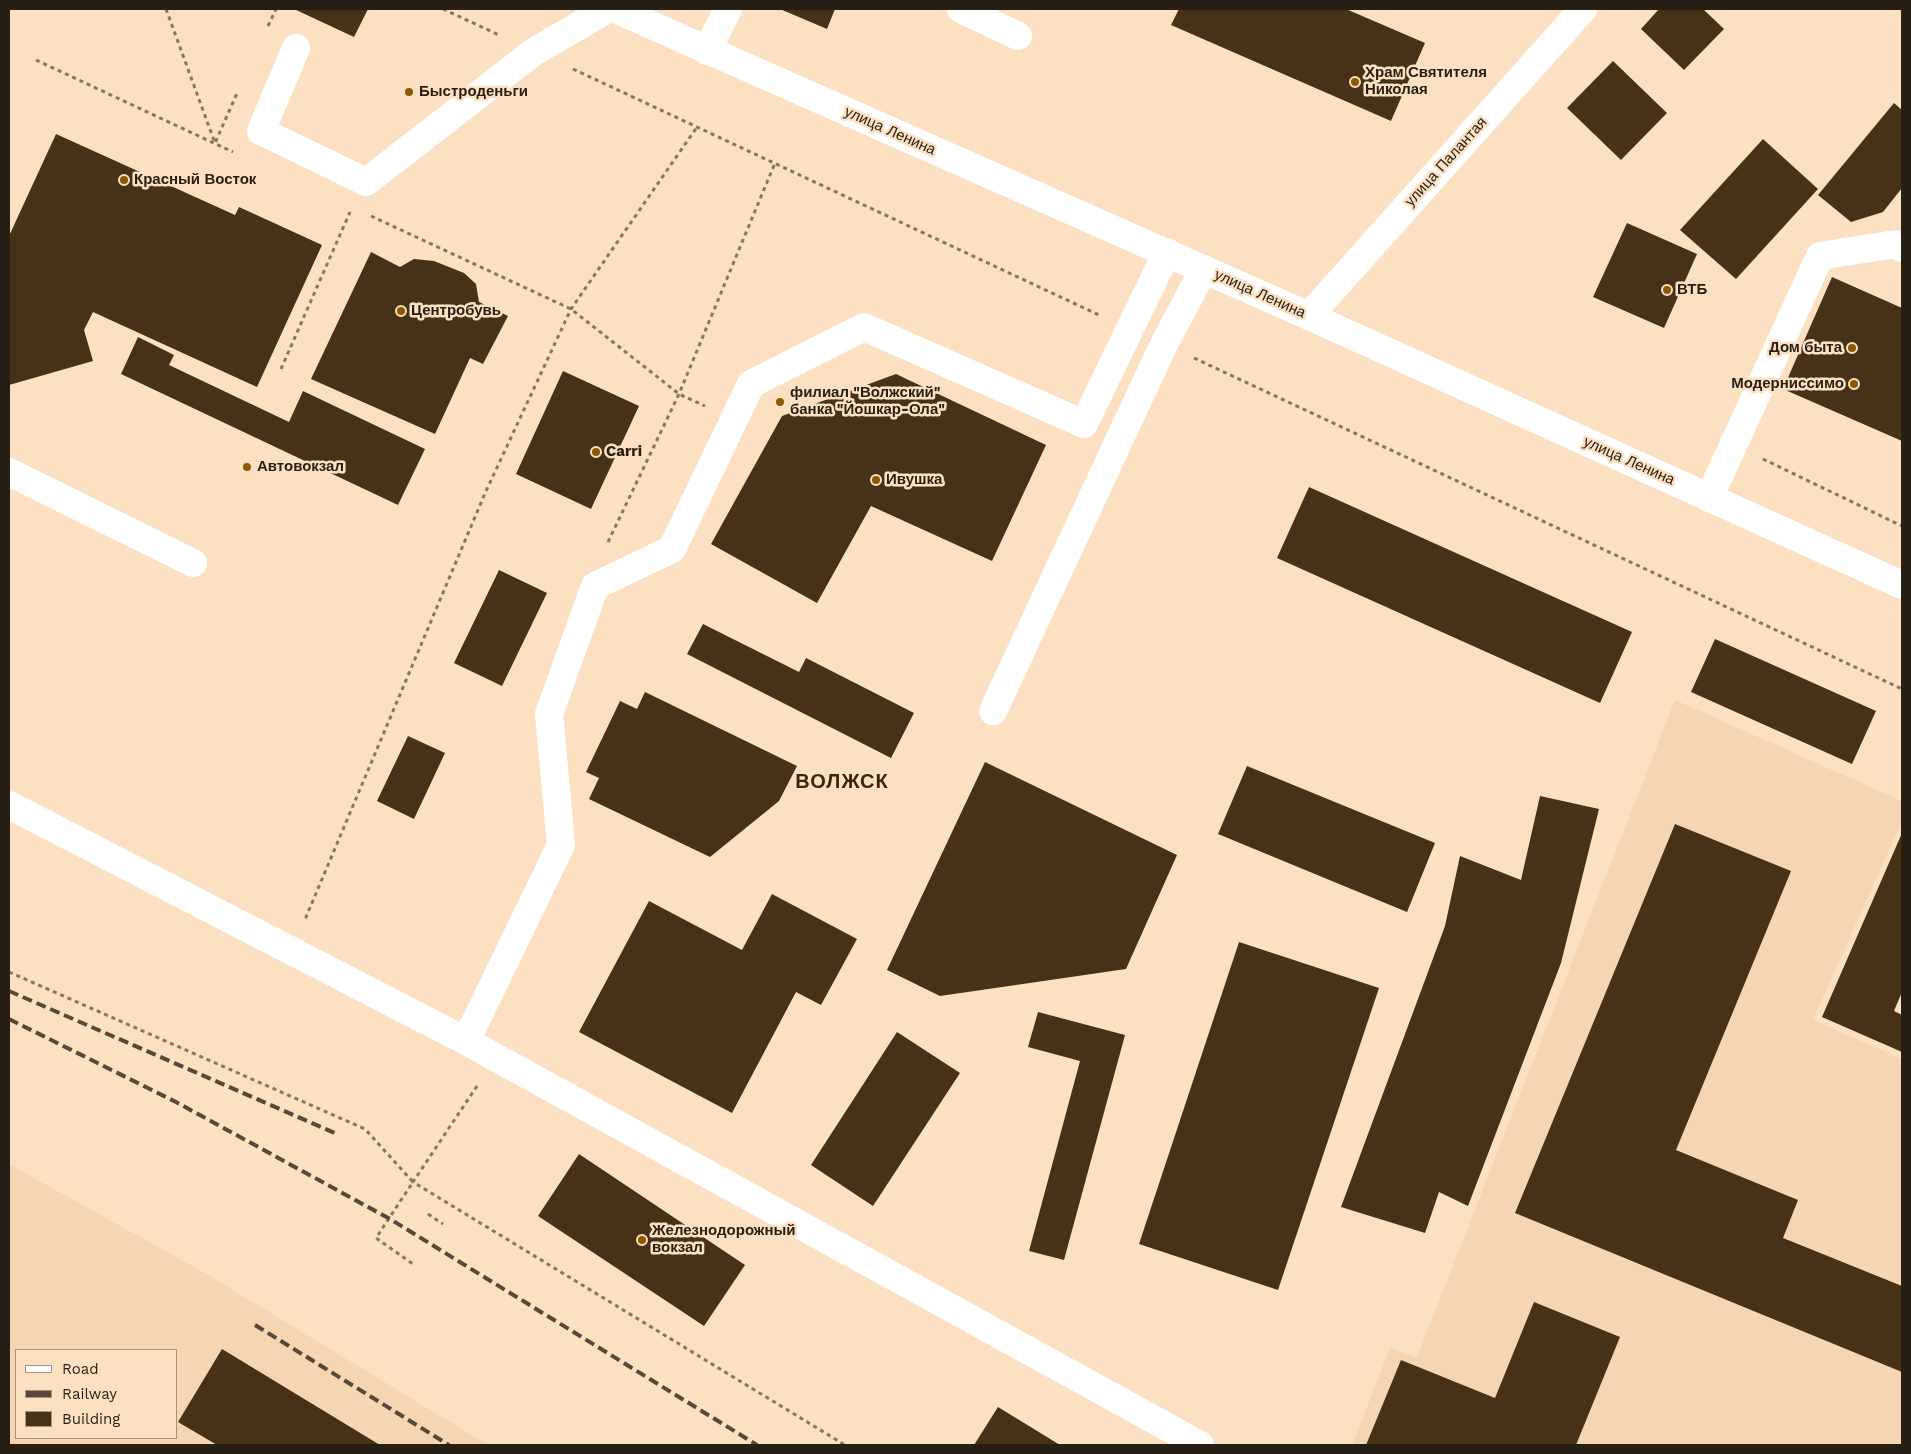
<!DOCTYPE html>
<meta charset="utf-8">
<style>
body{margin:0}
#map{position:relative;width:1911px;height:1454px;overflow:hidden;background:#fbe0c2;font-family:"Work Sans",sans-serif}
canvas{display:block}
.frame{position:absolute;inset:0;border:10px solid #281f14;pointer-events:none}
.legend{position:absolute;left:15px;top:1349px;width:162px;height:90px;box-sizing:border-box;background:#fbe0c2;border:1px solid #a7937c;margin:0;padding:6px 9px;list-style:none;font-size:15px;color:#281f14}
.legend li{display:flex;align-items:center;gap:10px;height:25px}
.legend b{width:25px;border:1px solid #a7937c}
</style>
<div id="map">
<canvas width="1911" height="1454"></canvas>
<div class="frame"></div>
<ul class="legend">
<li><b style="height:6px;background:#fff"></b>Road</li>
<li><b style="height:6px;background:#56493a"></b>Railway</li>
<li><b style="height:14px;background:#463218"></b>Building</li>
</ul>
</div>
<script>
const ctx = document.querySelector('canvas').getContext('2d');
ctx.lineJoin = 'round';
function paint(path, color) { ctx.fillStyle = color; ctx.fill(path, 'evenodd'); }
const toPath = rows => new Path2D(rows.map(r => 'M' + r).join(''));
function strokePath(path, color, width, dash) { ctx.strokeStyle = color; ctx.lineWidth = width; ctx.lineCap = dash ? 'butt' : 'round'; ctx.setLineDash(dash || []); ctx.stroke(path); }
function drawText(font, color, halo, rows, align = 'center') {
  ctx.font = font + ' "Work Sans",sans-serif'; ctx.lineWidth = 5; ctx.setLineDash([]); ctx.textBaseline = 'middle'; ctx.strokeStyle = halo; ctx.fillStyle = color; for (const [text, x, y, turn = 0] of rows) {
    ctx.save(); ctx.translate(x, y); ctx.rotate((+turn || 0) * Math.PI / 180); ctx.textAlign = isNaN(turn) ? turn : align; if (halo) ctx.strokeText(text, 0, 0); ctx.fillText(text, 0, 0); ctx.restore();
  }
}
paint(toPath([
 [1675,700,1902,801,1902,821,1813,1020,1902,1059,1902,1445,1352,1445,1390,1348,1417,1357],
 [9,1164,205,1273,488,1445,9,1445],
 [16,1350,176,1350,176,1438,16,1438]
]), '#f6d6b2');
paint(toPath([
 [294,9,368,9,354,37],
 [780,9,835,9,827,29],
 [1179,9,1346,9,1425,43,1391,121,1171,25],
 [1659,9,1703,9,1724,29,1684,70,1641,29],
 [1613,61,1667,113,1621,160,1567,108],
 [1894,103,1902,110,1902,188,1883,212,1851,222,1818,195],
 [56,134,235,215,239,207,322,245,257,387,93,312,84,330,93,361,9,385,9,236],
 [1763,139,1818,189,1736,279,1680,230],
 [1627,223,1697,254,1664,328,1593,297],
 [371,252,400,267,414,259,434,261,464,273,476,284,479,302,508,316,483,364,470,358,435,434,311,379],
 [1832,277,1902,308,1902,441,1783,389],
 [138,337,174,355,169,365,289,422,303,391,425,449,398,505,121,374],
 [563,371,639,406,591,509,516,474],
 [896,374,1046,445,992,561,871,506,817,603,711,544,782,416],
 [1309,487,1632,632,1600,703,1277,558],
 [499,570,547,593,502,686,454,663],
 [703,624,799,672,806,658,914,713,891,758,687,654],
 [1715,639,1876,711,1852,764,1691,692],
 [645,692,797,766,779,801,710,857,589,799,599,778,586,772,620,701,637,709],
 [408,736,445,753,414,819,377,801],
 [985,762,1177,855,1126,969,940,996,887,970],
 [1247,766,1435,843,1407,912,1218,834],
 [1540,796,1599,809,1561,963,1468,1206,1439,1192,1425,1233,1341,1207,1445,926,1460,856,1521,880],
 [1675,824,1791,871,1676,1150,1798,1200,1783,1238,1902,1286,1902,1372,1515,1213],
 [1902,833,1902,992,1894,1011,1902,1015,1902,1052,1822,1017],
 [772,894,857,939,821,1005,796,992,732,1113,579,1032,649,901,742,950],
 [1239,942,1379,988,1278,1290,1139,1244],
 [1038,1012,1125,1035,1064,1260,1029,1251,1080,1061,1028,1047],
 [897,1032,960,1073,873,1206,811,1165],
 [579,1154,745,1265,704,1326,538,1216],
 [1534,1302,1620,1337,1576,1445,1366,1445,1401,1360,1495,1398],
 [222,1349,380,1445,217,1445,178,1422],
 [998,1407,1060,1445,974,1445]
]), '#463218');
strokePath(toPath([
 [166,9,215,143,238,91],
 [443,9,499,35],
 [268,26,276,9],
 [36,60,233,152],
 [573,69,1099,315],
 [371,216,571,309,679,394,705,406],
 [1194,358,1902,689],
 [281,369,350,212],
 [1763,459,1902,526],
 [608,542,679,394,775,163],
 [307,918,306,917,486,491,571,309,697,127],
 [9,972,365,1129,413,1182,376,1238,413,1264],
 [477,1086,413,1182,845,1445],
 [428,1214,443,1224]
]), '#877662', 3, [4, 4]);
strokePath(toPath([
 [961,9,1018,36],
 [296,48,261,131,366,182,535,51,608,9],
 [707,51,728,9],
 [1309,316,1583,9],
 [9,472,193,563],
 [1709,498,1820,256,1895,244,1902,248],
 [993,711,1164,344,1204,269],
 [9,805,466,1041,561,845,549,714,595,586,672,549,751,384,864,327,1084,424,1167,252],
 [466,1041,1200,1445]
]), '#fff', 28);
strokePath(toPath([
 [615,9,1309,316,1902,585]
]), '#fff', 28);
strokePath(toPath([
 [9,991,337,1134],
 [9,1019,176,1102,390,1219,757,1445],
 [255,1325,449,1445]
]), '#56493a', 4, [10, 5]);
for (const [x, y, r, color] of [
 [1355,82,5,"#8c5a05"],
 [409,92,5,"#8c5a05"],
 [124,180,5,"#8c5a05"],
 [1667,290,5,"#8c5a05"],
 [401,311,5,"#8c5a05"],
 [1852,348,5,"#8c5a05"],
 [1854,384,5,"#8c5a05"],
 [780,402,5,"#8c5a05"],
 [596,452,5,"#8c5a05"],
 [247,467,5,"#8c5a05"],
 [876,480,5,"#8c5a05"],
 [642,1240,5,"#8c5a05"]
]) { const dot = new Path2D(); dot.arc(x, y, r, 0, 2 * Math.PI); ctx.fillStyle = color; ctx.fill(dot); strokePath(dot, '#fbe0c2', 2); }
drawText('bold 15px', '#281f14', '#fbe0c2', [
 ["Храм Святителя",1365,73],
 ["Николая",1365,90],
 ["Быстроденьги",419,92],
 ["Красный Восток",134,180],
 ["ВТБ",1677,290],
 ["Центробувь",411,311],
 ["Дом быта",1842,348,"right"],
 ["Модерниссимо",1844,384,"right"],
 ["филиал \"Волжский\"",790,393],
 ["банка \"Йошкар-Ола\"",790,410],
 ["Carri",606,452],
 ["Автовокзал",257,467],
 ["Ивушка",886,480],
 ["Железнодорожный",652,1231],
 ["вокзал",652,1248]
], 'left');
drawText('15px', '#281f14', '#fbe0c2', [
 ["улица Ленина",890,131,24],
 ["улица Палантая",1446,162,-48],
 ["улица Ленина",1260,294,24],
 ["улица Ленина",1629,461,24]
]);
ctx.letterSpacing = '1px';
drawText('bold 20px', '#3b270d', '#fbe0c2', [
 ["ВОЛЖСК",842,782]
]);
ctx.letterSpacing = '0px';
</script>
